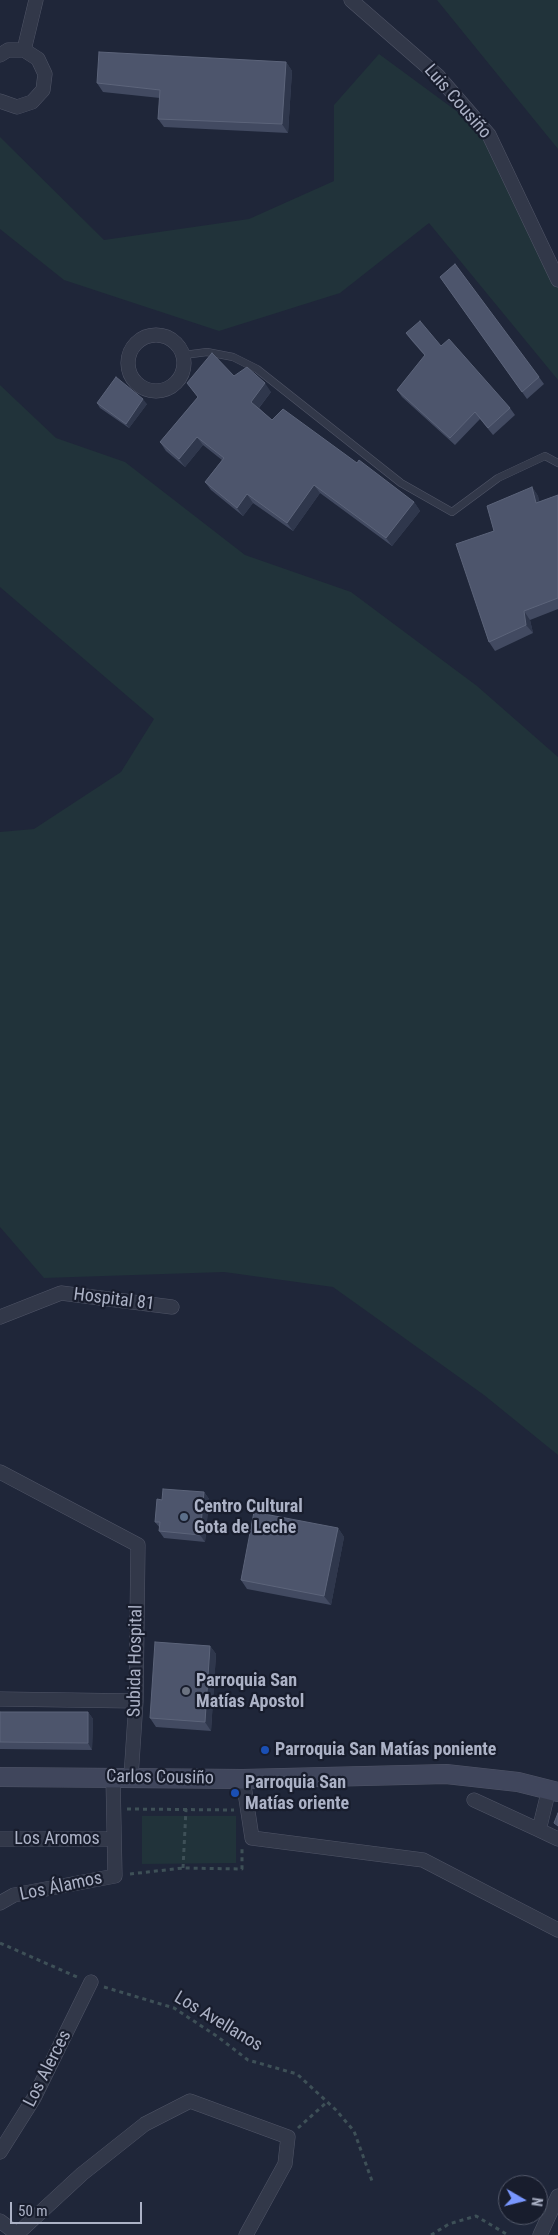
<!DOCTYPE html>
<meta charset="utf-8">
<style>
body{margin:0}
#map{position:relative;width:558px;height:2235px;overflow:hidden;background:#1f2639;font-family:"Roboto Condensed",sans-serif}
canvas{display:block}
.north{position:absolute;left:498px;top:2175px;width:50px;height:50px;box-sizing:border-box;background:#181d2d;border:1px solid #53596a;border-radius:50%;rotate:98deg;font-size:14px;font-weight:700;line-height:20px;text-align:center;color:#acb2c6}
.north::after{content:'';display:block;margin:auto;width:18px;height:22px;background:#7997fe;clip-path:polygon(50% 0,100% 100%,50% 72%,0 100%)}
.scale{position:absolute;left:10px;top:2202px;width:132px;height:22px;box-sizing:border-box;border:2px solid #acb2c6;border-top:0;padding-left:6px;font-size:15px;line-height:18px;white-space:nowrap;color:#acb2c6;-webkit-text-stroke:4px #181d2d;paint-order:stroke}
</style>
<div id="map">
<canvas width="558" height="2235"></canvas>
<div class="north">N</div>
<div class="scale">50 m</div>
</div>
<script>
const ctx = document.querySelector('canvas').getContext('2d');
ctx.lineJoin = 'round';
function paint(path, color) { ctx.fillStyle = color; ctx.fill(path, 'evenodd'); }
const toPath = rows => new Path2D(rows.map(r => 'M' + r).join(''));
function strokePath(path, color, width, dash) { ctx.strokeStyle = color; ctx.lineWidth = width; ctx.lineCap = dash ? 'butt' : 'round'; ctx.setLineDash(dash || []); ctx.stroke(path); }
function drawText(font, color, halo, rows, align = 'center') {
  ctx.font = font + ' "Roboto Condensed",sans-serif'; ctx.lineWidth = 4.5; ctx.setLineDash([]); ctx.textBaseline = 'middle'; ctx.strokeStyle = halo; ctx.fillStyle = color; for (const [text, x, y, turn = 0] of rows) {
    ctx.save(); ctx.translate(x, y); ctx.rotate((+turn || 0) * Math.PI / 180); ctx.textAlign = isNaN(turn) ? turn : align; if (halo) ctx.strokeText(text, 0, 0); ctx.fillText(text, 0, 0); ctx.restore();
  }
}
paint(toPath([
 [437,0,558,0,558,149],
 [379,54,489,135,558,280,558,380,429,223,340,293,219,331,64,280,0,229,0,137,104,240,249,219,334,181,334,105],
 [0,385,56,438,125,462,245,555,351,592,477,686,558,757,558,1455,484,1395,333,1287,224,1272,44,1278,0,1227,0,832,34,829,121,772,154,719,0,587],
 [142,1816,236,1816,236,1863,142,1864]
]), '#21333a');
const lane = toPath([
 [184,355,207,352,233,357,257,369,401,483,452,512,498,478,545,456,558,463]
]);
const street = toPath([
 [351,0,438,76,489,135,558,280],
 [24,50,36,0],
 [0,55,8,50,24,50,38,59,45,74,43,90,32,102,17,107,0,101],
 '128 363a28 28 0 1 1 56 0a28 28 0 1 1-56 0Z',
 [0,1317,61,1293,172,1307],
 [0,1472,138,1545,136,1701,131,1777],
 [0,1699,136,1701],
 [243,1779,252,1838,423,1860,558,1930],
 [549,1789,539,1830,558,1839],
 [474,1800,539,1830],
 [0,1839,114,1839],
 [0,1903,14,1895,115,1876,113,1777],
 [0,2152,34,2098,91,1982],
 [0,2221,17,2234,82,2174,145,2124,190,2101,288,2137,285,2164,246,2235],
 [540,2235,558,2196]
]);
const secondary = toPath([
 [0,1777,243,1779,446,1774,518,1782,558,1792]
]);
strokePath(lane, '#505567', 8);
strokePath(street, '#505567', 15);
strokePath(secondary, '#505567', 20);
strokePath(toPath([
 [127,1809,234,1810],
 [183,1868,186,1809],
 [130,1874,183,1868,242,1869,242,1848],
 [0,1943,77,1977],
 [104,1987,174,2008,218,2037,248,2060,297,2074,336,2110,354,2131,372,2181],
 [298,2128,327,2102],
 [431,2235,449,2224,476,2216,508,2235]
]), '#3e5057', 3, [4, 4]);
strokePath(lane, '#323849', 7);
strokePath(street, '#323849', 14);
strokePath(secondary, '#40465c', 19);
paint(toPath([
 [286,62,292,71,288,133,164,127,158,119,160,98,103,92,97,83],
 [440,277,539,377,544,384,527,399],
 [406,333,441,346,510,408,515,415,493,435,480,419,455,445,402,397,397,390,425,356,411,340],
 [234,376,271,392,259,408,272,420,357,463,414,502,420,511,392,546,320,493,293,531,253,503,243,516,211,490,205,482,222,460,203,445,185,467,166,451,160,442,198,397,187,383],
 [97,403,147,404,129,428,100,408],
 [532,487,538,496,539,502,558,495,558,609,530,620,533,633,495,651,489,642,494,531],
 [204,1492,209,1499,205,1542,164,1538,159,1531,160,1528,155,1522,162,1500],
 [338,1528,344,1537,331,1605,247,1589,241,1580],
 [210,1646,216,1654,211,1731,156,1727,150,1718],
 [0,1712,88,1712,93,1719,92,1750,0,1749]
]), '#424a61');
paint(toPath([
 [286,62,292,71,288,133,282,124],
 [265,383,271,392,257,410,251,402],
 [143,399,147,404,129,428,126,424],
 [197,437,203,445,185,467,179,459],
 [314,485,320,493,293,531,287,523],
 [532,487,538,496,542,512,536,503],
 [247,494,253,503,243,516,237,508],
 [414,502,420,511,392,546,386,538],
 [524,611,530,620,533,633,526,625],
 [204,1492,209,1499,205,1542,200,1535],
 [338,1528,344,1537,331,1605,324,1596],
 [210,1646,216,1654,211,1731,205,1722],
 [88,1712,93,1719,92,1750,88,1743]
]), '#2f374c');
const building = toPath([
 [99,52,286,62,282,124,158,119,160,90,97,83,99,52],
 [455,264,539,377,522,392,440,277,455,264],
 [420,321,441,346,449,339,510,408,488,428,475,412,450,438,397,390,425,355,406,333,420,321],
 [212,353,234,376,247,367,265,383,251,402,272,420,283,409,357,463,359,460,414,502,386,538,314,485,287,523,247,494,237,508,205,482,224,458,197,437,179,459,160,442,198,397,187,383,212,353],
 [116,377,143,399,126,424,97,403,116,377],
 [532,487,536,503,558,495,558,598,524,611,526,625,489,642,456,544,494,531,487,506,532,487],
 [163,1489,204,1492,200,1535,159,1531,160,1522,155,1522,157,1499,162,1500,163,1489],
 [254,1512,338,1528,324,1596,241,1580,254,1512],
 [155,1642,210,1646,205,1722,150,1718,155,1642],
 [0,1712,88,1712,88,1743,0,1742,0,1712],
 [558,1813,558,1826,554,1823,558,1813]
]);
paint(building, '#4d556c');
strokePath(building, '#5c647a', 1);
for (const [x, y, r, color] of [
 [184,1517,5,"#5c6f8a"],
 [186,1691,5,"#6b7280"],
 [265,1750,5,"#1a4fb4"],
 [235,1793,5,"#1a4fb4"]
]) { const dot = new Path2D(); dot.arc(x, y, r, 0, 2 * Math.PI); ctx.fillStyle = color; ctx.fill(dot); strokePath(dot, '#181d2d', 2); }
drawText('18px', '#acb2c6', '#181d2d', [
 ["Luis Cousiño",457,102,49],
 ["Hospital 81",114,1300,7],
 ["Subida Hospital",136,1661,-89],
 ["Carlos Cousiño",160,1778,1],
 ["Los Aromos",57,1839],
 ["Los Álamos",61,1887,-12],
 ["Los Avellanos",218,2022,31],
 ["Los Alerces",48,2069,-63]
]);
drawText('bold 18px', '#acb2c6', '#181d2d', [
 ["Centro Cultural",194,1507],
 ["Gota de Leche",194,1528],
 ["Parroquia San",196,1681],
 ["Matías Apostol",196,1702],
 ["Parroquia San Matías poniente",275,1750],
 ["Parroquia San",245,1783],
 ["Matías oriente",245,1804]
], 'left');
</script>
